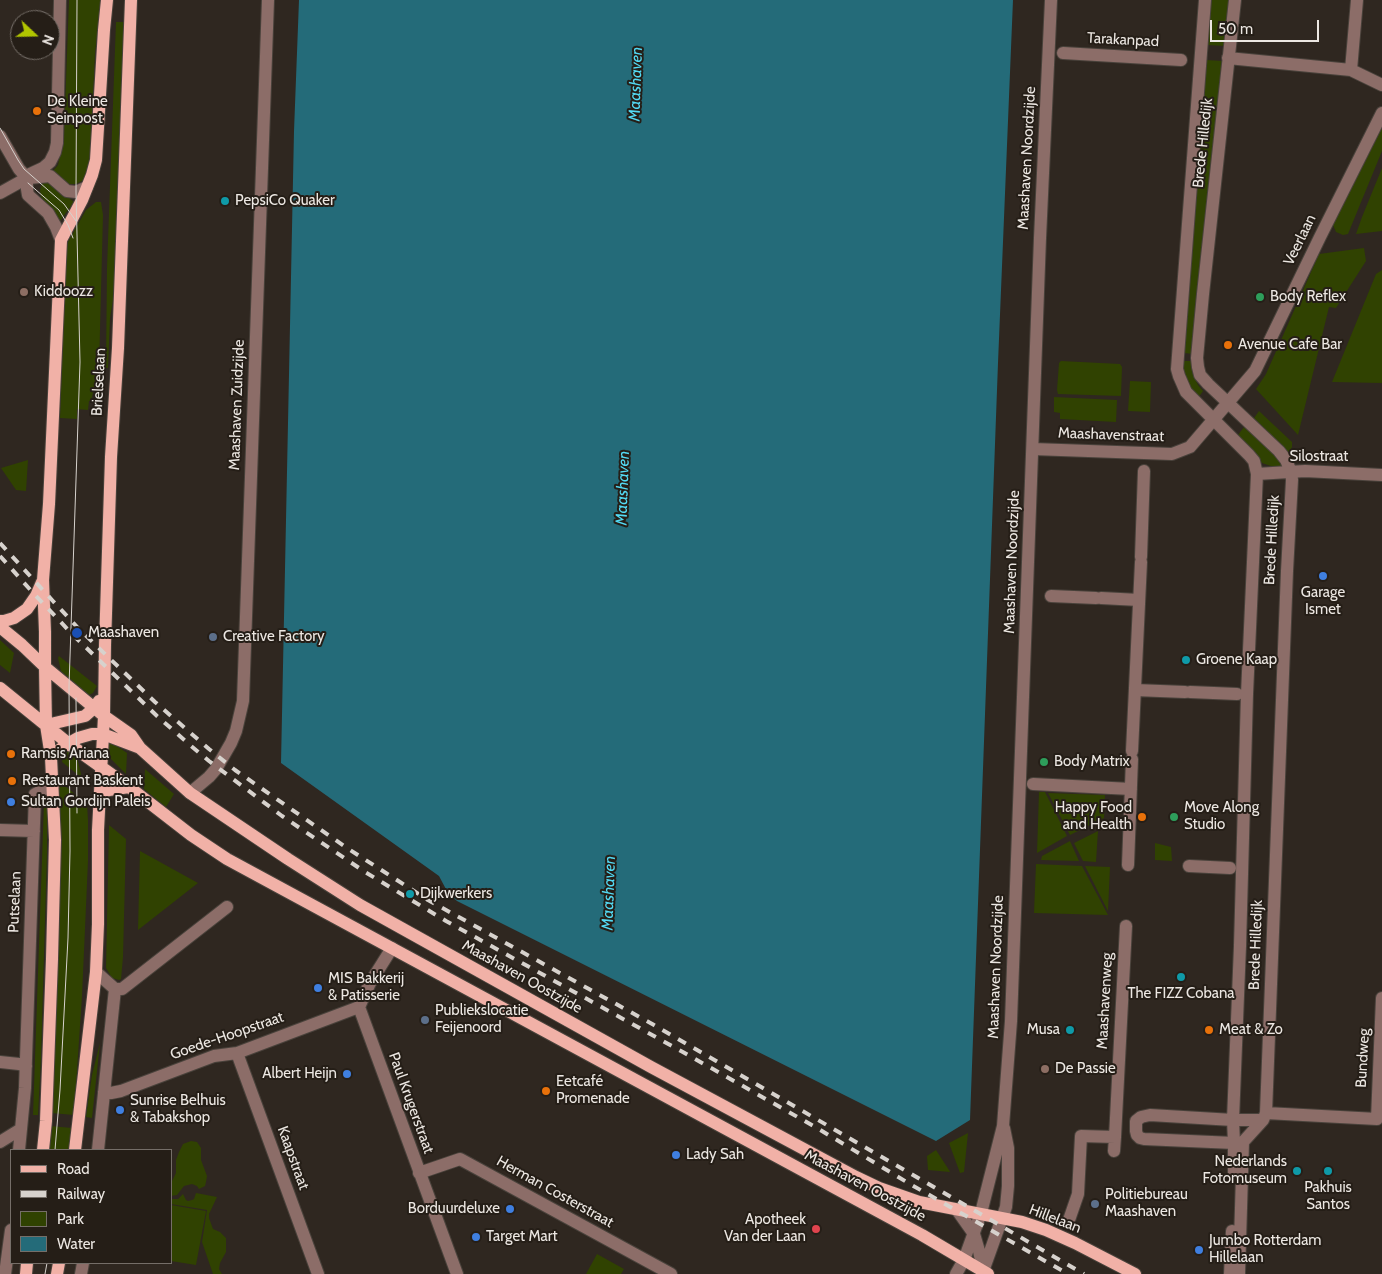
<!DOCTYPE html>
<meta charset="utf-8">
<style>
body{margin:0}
#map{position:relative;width:1382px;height:1274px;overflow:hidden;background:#2f2720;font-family:Cabin,sans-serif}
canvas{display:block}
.legend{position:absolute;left:10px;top:1149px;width:162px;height:115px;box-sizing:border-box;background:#251e17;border:1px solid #756e68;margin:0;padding:6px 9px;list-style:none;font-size:15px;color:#ece7e2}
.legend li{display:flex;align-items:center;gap:10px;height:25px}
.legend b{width:25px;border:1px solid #756e68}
.north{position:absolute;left:10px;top:10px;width:50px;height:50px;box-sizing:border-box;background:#251e17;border:1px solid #756e68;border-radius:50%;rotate:111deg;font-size:14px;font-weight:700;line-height:20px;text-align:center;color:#ece7e2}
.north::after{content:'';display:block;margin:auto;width:18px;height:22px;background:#b1c500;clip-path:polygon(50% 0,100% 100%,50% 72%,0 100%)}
.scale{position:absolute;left:1210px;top:20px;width:109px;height:22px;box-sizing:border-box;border:2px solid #ece7e2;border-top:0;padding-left:6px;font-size:15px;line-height:18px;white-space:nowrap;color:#ece7e2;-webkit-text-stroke:4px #251e17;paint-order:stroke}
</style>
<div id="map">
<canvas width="1382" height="1274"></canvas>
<ul class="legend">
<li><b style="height:6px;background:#f1b1a7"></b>Road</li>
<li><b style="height:6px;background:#d7d2cd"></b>Railway</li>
<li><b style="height:14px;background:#304201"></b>Park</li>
<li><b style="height:14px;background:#246b79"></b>Water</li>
</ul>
<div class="north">N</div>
<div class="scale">50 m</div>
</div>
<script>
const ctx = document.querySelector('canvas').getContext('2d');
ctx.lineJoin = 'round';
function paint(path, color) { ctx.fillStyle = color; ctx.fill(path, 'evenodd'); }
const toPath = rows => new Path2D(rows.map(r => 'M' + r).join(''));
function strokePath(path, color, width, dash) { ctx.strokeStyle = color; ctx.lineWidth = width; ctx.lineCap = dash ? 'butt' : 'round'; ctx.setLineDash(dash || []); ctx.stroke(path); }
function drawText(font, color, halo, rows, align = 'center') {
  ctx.font = font + ' Cabin,sans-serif'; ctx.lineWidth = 4; ctx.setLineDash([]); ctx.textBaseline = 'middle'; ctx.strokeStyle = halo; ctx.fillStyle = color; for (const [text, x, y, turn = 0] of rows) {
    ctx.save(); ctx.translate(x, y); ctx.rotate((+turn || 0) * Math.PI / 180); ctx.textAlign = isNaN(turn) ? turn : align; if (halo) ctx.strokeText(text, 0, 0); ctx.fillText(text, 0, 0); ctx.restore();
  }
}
paint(toPath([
 [69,0,101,0,95,53,90,164,84,180,76,184,65,184,52,172,58,165,64,136],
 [1211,0,1230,0,1225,46,1207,45],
 [116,22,126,22,117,276,110,318,108,368,106,368,107,268],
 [1206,60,1223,61,1193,354,1184,353],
 [1382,128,1382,151,1348,234,1343,235,1336,232,1333,225],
 [1382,168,1382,231,1356,234,1362,217],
 [43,181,50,183,74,202,60,221,59,221,44,204,41,197,40,190],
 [96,202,101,202,103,215,99,368,91,401,89,401,88,410,77,409,77,419,60,418,66,253,68,242,86,210],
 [1364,248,1366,261,1336,308,1329,307,1298,435,1256,389,1266,374,1319,254],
 [1382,270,1382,383,1332,382,1376,274],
 [1061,361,1120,364,1122,367,1121,396,1058,394,1057,390,1059,363],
 [1183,361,1193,361,1192,372,1198,385,1203,391,1198,398,1190,389,1183,371],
 [1130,381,1151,382,1150,412,1128,411],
 [1054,397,1117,400,1116,422,1060,419,1060,413,1054,412],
 [1259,411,1292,442,1292,447,1289,453,1254,418],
 [1244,427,1267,446,1281,461,1281,466,1274,467,1262,463,1238,435],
 [28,460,26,491,16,490,1,468],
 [0,640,14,653,10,673,0,665],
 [59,656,97,686,93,693,89,695,61,671,58,658],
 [109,741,127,753,126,774,108,756],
 [71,748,76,753,82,778,62,762,63,756],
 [145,769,174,794,166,807,144,789],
 [59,781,87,804,88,820,88,861,82,996,74,1115,51,1113,59,887],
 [1039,792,1045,792,1067,836,1037,853],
 [1048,793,1105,795,1104,818,1070,835],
 [47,801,47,853,41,1058,38,1115,33,1115,44,803],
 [109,825,126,839,123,957,121,979,119,980,112,978,106,968],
 [1098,831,1096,862,1083,861,1074,843],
 [1070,841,1079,861,1041,860,1042,856],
 [1155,843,1171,847,1172,861,1155,860],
 [140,851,198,883,138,930],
 [1036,864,1082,866,1108,915,1034,913],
 [1085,866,1110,867,1108,911],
 [100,1043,92,1118,86,1117,92,1075],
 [50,1126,72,1128,70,1150,48,1150],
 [968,1133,964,1172,960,1173,949,1143],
 [191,1141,197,1142,201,1148,201,1160,207,1176,206,1182,205,1186,199,1189,197,1186,192,1184,184,1186,177,1195,171,1196,171,1183,176,1173,176,1160,179,1152,183,1144],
 [936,1150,949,1170,950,1172,928,1170,927,1156],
 [196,1193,217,1197,209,1214,209,1218,213,1229,220,1232,226,1238,226,1252,220,1263,219,1269,222,1274,213,1274,202,1242,207,1210,171,1204,171,1199,178,1199,183,1194,186,1200,188,1201,192,1200,194,1199],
 [171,1205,206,1211,196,1265,171,1261],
 [597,1254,624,1269,621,1274,586,1274]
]), '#304201');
paint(toPath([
 [299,0,1013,0,998,363,970,1120,936,1141,457,901,448,893,439,876,281,763,294,131]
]), '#246b79');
const minor = toPath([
 [1205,0,1177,369,1179,376,1186,392,1249,455,1254,461,1257,474,1247,694,1240,946,1233,1120,1234,1143,1234,1173],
 [1235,0,1203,294,1197,358,1198,367,1200,375,1208,384,1279,451,1286,460,1291,472,1292,480,1287,571,1266,1113,1263,1120,1243,1142,1239,1274],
 [1063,53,1181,60],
 [1228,58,1351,70,1382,85],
 [1351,70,1357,0],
 [0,136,19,169,27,178,27,189,28,195,48,213,56,227,61,240],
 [29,178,50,176,67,191,76,192,87,187],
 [0,193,27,178,30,174,43,168,50,162,55,152,57,143,60,0],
 [1033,449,1172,454,1190,447,1255,371,1320,237,1382,113],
 [1257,474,1305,471,1382,475],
 [1141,557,1144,471],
 [1051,596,1096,598],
 [1101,598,1139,600],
 [1135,690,1185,692],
 [1190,692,1237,694],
 [1132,751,1141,562],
 [1033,784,1131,789],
 [190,793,209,777,216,769,231,743,236,731,243,701,268,0],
 [0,830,34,831],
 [1128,865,1132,759],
 [1189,866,1230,868],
 [392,948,370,983,359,1007,457,1274],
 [96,972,115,989,122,989,227,907],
 [237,1053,318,1274],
 [0,1062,19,1064,26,1066],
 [104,1092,111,1093,121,1091,214,1056,237,1053,359,1007],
 [1266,1113,1377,1119,1382,998],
 [1115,1137,1126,926],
 [0,1142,21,1129],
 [1234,1143,1144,1139,1140,1138,1137,1135,1136,1131,1136,1121,1141,1117,1150,1115,1233,1120,1263,1120],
 [19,1150,25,1088,35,794,53,785],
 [98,1150,115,989],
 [419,1173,460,1159,671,1274],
 [957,1210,974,1234,979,1251,983,1269],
 [1069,1220,1078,1194,1081,1136,1115,1137,1114,1151],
 [5,1274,11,1230],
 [81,1274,83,1263],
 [956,1274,964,1260,981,1213,1003,1126,1011,1021,1040,238,1051,0],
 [982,1274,1006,1207,1008,1186,1008,1148,1004,1128],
 [1230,1274,1232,1231]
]);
const major = toPath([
 [0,621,4,621,14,618,27,609,36,596,42,582],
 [0,627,22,645,45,667,104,716,131,735,140,748,190,793,288,859,360,905,651,1067,856,1177,879,1188,919,1202,1022,1222,1046,1230,1075,1243,1135,1274],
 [0,688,69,744,129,787,191,835,227,859,922,1235,988,1274],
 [46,725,85,716,94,708,99,701],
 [51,757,64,746,78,738,92,734,103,734,140,748],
 [100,798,105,792,109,790,129,787],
 [43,1150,46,1121,52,959,55,840,51,757,46,725,45,667,45,632,43,580,49,504,61,240,82,200,92,175,96,160,104,30,107,0],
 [75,1150,96,972,98,924,98,830,104,716,105,645,111,457,118,348,131,0],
 [26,1274,27,1263],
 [57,1274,59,1263]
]);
strokePath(minor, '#49423b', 14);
strokePath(major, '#49423b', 14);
strokePath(minor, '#8c6d68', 12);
strokePath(major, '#f1b1a7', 12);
strokePath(toPath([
 [0,128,18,160,24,169,64,204,76,221],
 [28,183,59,210,68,225,73,238],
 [76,698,77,813],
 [55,1150,60,1090,68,938,70,851,69,686,80,362,76,192,77,0],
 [45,1274,47,1263]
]), '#d7d2cd', 1);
strokePath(toPath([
 [0,543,52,600,79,629,155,702,209,749,235,770,347,848,428,900,654,1025,1084,1274],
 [0,556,35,595,74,636,157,716,190,745,209,761,282,816,365,872,446,921,681,1051,817,1128,910,1184,1068,1274]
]), '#d7d2cd', 4, [9, 9]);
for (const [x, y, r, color] of [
 [37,111,5,"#e8710a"],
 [225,201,5,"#0f9aa8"],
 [24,292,5,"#8d6e63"],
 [1260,297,5,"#2e9e5b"],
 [1228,345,5,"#e8710a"],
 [1323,576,5,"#3f7fe0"],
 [77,633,6,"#1a4fb4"],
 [213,637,5,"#5c6f8a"],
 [1186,660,5,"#0f9aa8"],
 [11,754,5,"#e8710a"],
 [1044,762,5,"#2e9e5b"],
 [12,781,5,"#e8710a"],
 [11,802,5,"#3f7fe0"],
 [1142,817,5,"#e8710a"],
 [1174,817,5,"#2e9e5b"],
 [410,894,5,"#0f9aa8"],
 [1181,977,5,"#0f9aa8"],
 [318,988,5,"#3f7fe0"],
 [425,1020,5,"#5c6f8a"],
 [1070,1030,5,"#0f9aa8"],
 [1209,1030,5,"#e8710a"],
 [1045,1069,5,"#8d6e63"],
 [347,1074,5,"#3f7fe0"],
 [546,1091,5,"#e8710a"],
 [120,1110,5,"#3f7fe0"],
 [676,1155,5,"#3f7fe0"],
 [1297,1171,5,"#0f9aa8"],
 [1328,1171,5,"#0f9aa8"],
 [1095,1204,5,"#5c6f8a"],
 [510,1209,5,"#3f7fe0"],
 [816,1229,5,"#e0444e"],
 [476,1237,5,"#3f7fe0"],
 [1199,1250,5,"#3f7fe0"]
]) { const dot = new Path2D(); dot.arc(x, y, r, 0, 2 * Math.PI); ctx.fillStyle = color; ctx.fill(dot); strokePath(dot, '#251e17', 2); }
drawText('15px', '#ece7e2', '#251e17', [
 ["Tarakanpad",1123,40,3],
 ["Brede Hilledijk",1203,143,-84],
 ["Maashaven Noordzijde",1027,158,-87],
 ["Veerlaan",1300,240,-64],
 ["Brielselaan",99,382,-87],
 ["Maashaven Zuidzijde",237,405,-88],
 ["Maashavenstraat",1111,435,2],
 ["Silostraat",1319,457],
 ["Brede Hilledijk",1272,540,-87],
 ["Maashaven Noordzijde",1012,562,-88],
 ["Putselaan",15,902,-88],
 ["Brede Hilledijk",1256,945,-88],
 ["Maashaven Noordzijde",996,967,-88],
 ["Maashaven Oostzijde",522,977,29],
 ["Maashavenweg",1105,1001,-87],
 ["Goede-Hoopstraat",227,1036,-19],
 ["Bundweg",1363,1058,-87],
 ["Paul Krugerstraat",411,1103,70],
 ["Kaapstraat",293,1158,70],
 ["Maashaven Oostzijde",865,1186,28],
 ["Herman Costerstraat",555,1192,29],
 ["Hillelaan",1055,1219,21]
]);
drawText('15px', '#ece7e2', '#251e17', [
 ["De Kleine",47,102],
 ["Seinpost",47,119],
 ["PepsiCo Quaker",235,201],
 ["Kiddoozz",34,292],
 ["Body Reflex",1270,297],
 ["Avenue Cafe Bar",1238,345],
 ["Garage",1323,593,"center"],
 ["Ismet",1323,610,"center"],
 ["Maashaven",88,633],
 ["Creative Factory",223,637],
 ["Groene Kaap",1196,660],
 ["Ramsis Ariana",21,754],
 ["Body Matrix",1054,762],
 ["Restaurant Baskent",22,781],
 ["Sultan Gordijn Paleis",21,802],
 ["Happy Food",1132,808,"right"],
 ["and Health",1132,825,"right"],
 ["Move Along",1184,808],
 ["Studio",1184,825],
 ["Dijkwerkers",420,894],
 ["MIS Bakkerij",328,979],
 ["& Patisserie",328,996],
 ["The FIZZ Cobana",1181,994,"center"],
 ["Publiekslocatie",435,1011],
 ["Feijenoord",435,1028],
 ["Musa",1060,1030,"right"],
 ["Meat & Zo",1219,1030],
 ["De Passie",1055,1069],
 ["Albert Heijn",337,1074,"right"],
 ["Eetcafé",556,1082],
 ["Promenade",556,1099],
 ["Sunrise Belhuis",130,1101],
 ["& Tabakshop",130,1118],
 ["Lady Sah",686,1155],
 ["Nederlands",1287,1162,"right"],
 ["Fotomuseum",1287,1179,"right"],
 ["Pakhuis",1328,1188,"center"],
 ["Santos",1328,1205,"center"],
 ["Politiebureau",1105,1195],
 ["Maashaven",1105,1212],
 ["Borduurdeluxe",500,1209,"right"],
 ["Apotheek",806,1220,"right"],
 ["Van der Laan",806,1237,"right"],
 ["Target Mart",486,1237],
 ["Jumbo Rotterdam",1209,1241],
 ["Hillelaan",1209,1258]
], 'left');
drawText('italic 16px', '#53daf4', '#251e17', [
 ["Maashaven",636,84,-88],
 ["Maashaven",623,488,-88],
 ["Maashaven",609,893,-88]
]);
</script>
